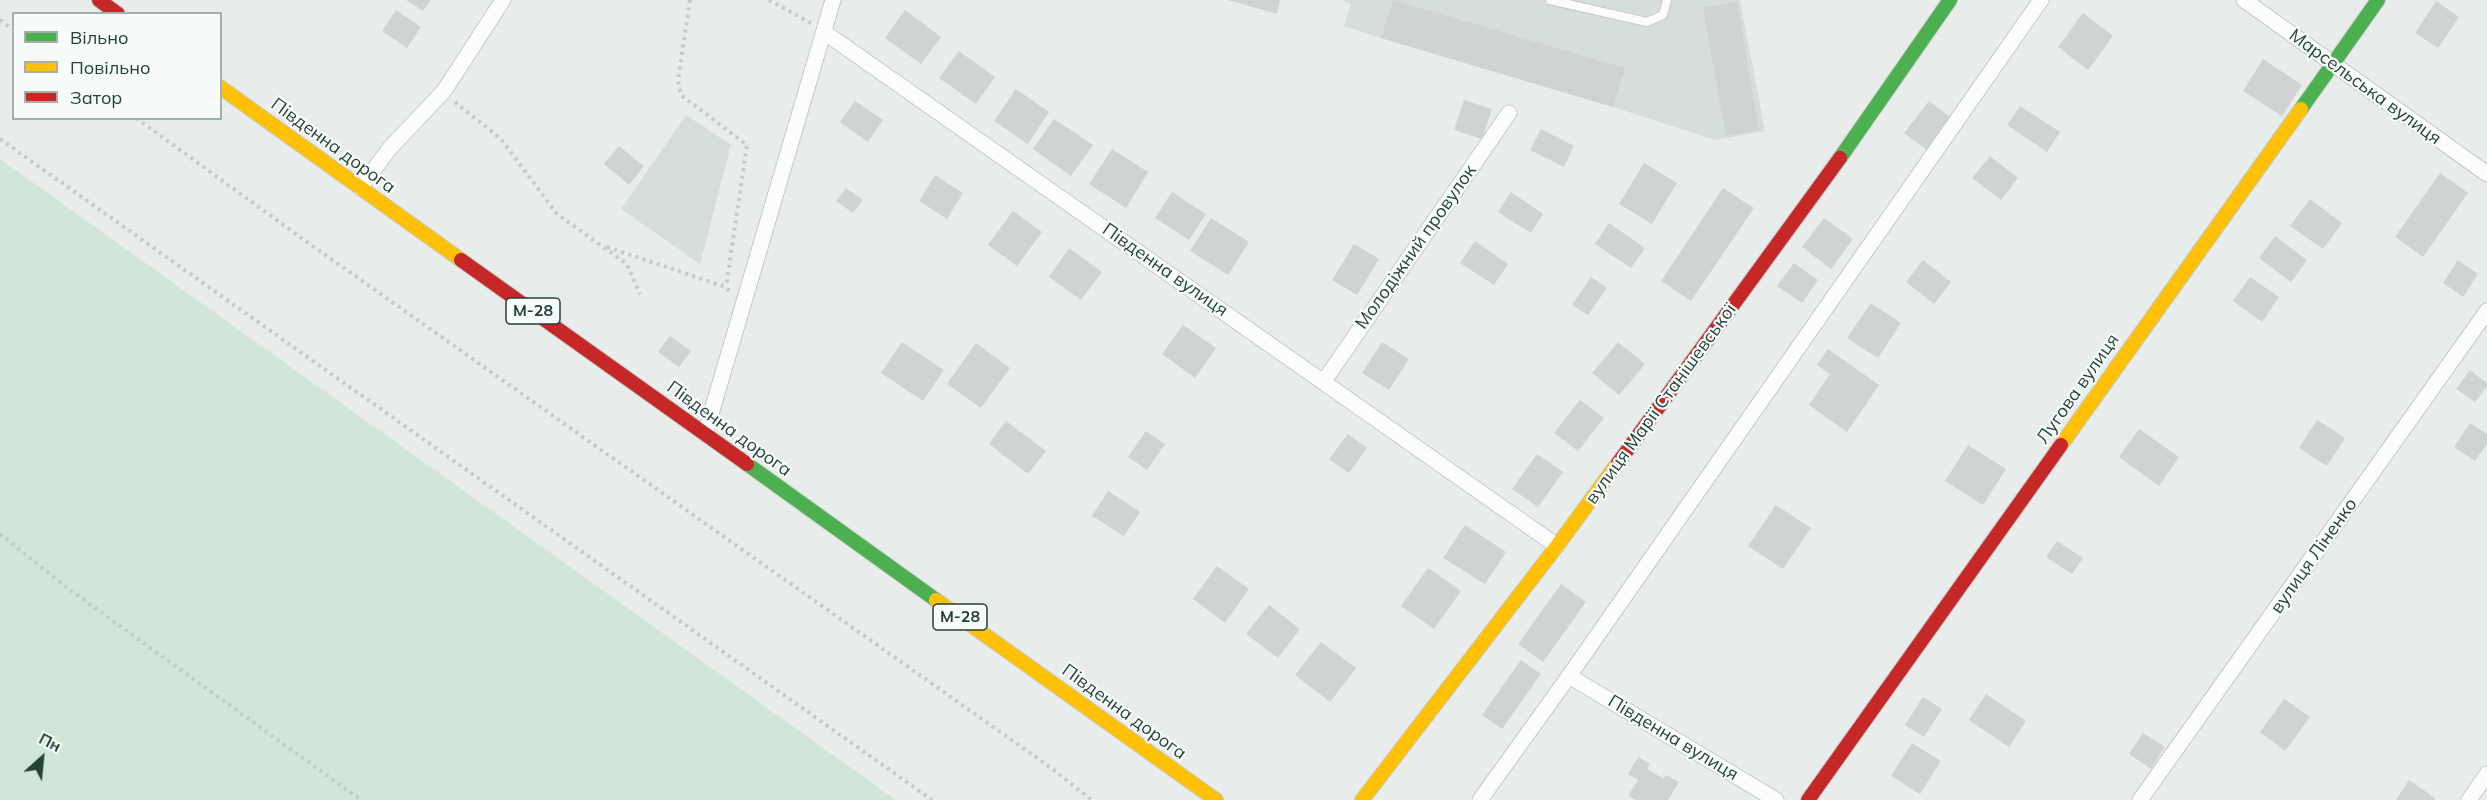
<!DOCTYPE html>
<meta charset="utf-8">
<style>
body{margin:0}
#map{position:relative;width:2487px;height:800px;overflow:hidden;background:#e8edeb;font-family:Mulish,sans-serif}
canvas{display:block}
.legend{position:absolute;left:12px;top:12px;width:210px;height:108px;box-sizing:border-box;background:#f7fbf9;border:2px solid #a3b1ad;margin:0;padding:8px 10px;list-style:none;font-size:18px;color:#24423a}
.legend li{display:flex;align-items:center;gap:12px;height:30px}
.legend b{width:30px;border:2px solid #a3b1ad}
.north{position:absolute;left:12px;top:728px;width:60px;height:60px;-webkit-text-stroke:4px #f7fbf9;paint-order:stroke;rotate:27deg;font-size:16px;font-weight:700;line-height:24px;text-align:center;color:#24423a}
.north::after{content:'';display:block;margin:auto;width:21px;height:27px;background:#24423a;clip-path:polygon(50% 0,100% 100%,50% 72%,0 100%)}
</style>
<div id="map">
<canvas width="2487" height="800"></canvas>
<ul class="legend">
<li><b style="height:8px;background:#4caf50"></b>Вільно</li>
<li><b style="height:8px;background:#ffc107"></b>Повільно</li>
<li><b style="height:8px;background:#c62828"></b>Затор</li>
</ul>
<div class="north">Пн</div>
</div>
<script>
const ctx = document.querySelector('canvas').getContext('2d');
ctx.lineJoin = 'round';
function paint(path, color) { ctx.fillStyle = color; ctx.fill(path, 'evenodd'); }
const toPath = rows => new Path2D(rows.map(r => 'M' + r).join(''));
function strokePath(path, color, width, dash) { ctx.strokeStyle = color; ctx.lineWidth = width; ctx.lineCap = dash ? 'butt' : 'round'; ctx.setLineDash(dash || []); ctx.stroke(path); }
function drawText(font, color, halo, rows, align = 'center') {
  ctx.font = font + ' Mulish,sans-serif'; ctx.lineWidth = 4.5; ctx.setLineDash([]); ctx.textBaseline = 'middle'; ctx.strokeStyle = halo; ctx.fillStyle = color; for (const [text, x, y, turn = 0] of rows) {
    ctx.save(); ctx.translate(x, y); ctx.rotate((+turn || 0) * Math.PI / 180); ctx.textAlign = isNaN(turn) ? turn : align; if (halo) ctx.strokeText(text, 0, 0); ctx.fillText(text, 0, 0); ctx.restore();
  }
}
paint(toPath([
 [1341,0,1740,0,1765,131,1715,140,1613,107,1381,38,1344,26,1351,4],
 [686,115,731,145,700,264,621,209]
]), '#d6dedb');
paint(toPath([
 [0,159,896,800,0,800]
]), '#d1e6d8');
paint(toPath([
 [406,0,431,0,423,11],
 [1228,0,1280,0,1277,14],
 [1393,0,1625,68,1613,107,1381,38],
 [2436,1,2459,17,2438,48,2415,33],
 [1737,2,1759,130,1726,136,1703,8],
 [396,10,421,27,407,48,382,31],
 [905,10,941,37,921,64,885,38],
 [2083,13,2113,36,2088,70,2058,47],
 [959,51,995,77,976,104,939,78],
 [2263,59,2302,85,2282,116,2243,91],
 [1016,89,1049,112,1028,144,994,121],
 [1464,100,1492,109,1482,139,1454,130],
 [855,101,883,120,868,142,840,122],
 [1929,101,1955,121,1931,153,1904,133],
 [2020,106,2060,132,2047,152,2007,125],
 [1054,119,1093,145,1071,176,1033,149],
 [1541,129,1574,146,1564,167,1530,150],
 [619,146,644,166,629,185,604,164],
 [1112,149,1148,172,1126,208,1089,184],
 [1990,156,2018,178,2001,200,1972,178],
 [1644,163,1677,183,1652,224,1619,204],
 [2440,173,2468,193,2423,257,2395,237],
 [935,175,963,193,947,219,919,201],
 [846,188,863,200,853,213,836,201],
 [1723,188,1754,208,1691,301,1661,281],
 [1172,192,1206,214,1189,240,1155,218],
 [1511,192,1543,214,1531,233,1498,212],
 [2310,199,2342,223,2323,249,2290,226],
 [1013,211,1042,232,1017,266,988,245],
 [1211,218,1249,242,1228,275,1190,251],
 [1824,218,1853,239,1831,269,1802,247],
 [1609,223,1645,248,1631,268,1595,244],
 [2275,236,2307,260,2291,282,2259,258],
 [1475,241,1508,264,1494,285,1460,263],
 [1354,244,1379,259,1357,295,1332,280],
 [1069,248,1102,272,1081,300,1049,277],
 [1923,260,1951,282,1934,304,1906,282],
 [2458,260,2478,274,2463,297,2443,283],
 [1794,263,1818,280,1802,303,1777,286],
 [1591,277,1607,288,1588,315,1572,305],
 [2250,277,2279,297,2262,322,2233,301],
 [1871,303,1901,323,1878,358,1847,338],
 [1183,325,1216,348,1195,378,1162,354],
 [670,336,691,351,679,367,658,352],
 [902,342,944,370,923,401,881,373],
 [1382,342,1409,359,1389,390,1362,373],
 [1618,342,1645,364,1619,395,1592,373],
 [976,343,1010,368,981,408,947,384],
 [1828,349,1879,385,1847,432,1809,405,1830,374,1817,365],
 [2470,370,2487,383,2487,386,2475,402,2456,389],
 [1580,400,1604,418,1578,451,1554,433],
 [2317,420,2345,438,2327,466,2299,448],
 [1006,421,1046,451,1028,474,989,444],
 [2470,423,2487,434,2487,444,2475,461,2454,447],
 [2139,429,2179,457,2159,486,2119,457],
 [1146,431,1165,444,1147,470,1128,457],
 [1348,434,1367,448,1349,473,1329,459],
 [1968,445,2006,469,1983,505,1945,481],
 [1537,454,1563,472,1538,507,1512,489],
 [1108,491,1140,512,1124,536,1092,516],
 [1776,505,1811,528,1783,569,1748,546],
 [1465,525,1506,552,1485,584,1443,558],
 [2057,541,2083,558,2072,574,2046,557],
 [1217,566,1249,589,1225,623,1193,599],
 [1428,568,1461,591,1434,629,1401,606],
 [1561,584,1586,602,1543,662,1518,644],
 [1269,605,1300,629,1278,658,1246,634],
 [1321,642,1356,668,1330,702,1295,675],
 [1521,660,1541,674,1502,729,1482,715],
 [1986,694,2026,721,2009,747,1969,720],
 [1923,697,1942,709,1924,737,1905,725],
 [2284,699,2310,717,2285,751,2260,732],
 [2143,733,2165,747,2151,769,2129,754],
 [1912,743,1941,761,1920,794,1891,776],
 [1638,757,1650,764,1647,769,1664,779,1666,775,1679,782,1668,800,1636,800,1628,796,1638,780,1628,774],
 [2409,780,2435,798,2434,800,2396,800]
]), '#cfd4d2');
const lane = toPath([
 [1550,0,1647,22,1663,15,1667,0]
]);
const street = toPath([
 [2244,0,2487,174],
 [824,32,1557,546],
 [360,188,390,148,444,91,503,0],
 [1324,381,1509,113],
 [705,434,833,0],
 [1569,676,1776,800],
 [1480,800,1569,676,2041,0],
 [2140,800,2487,311],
 [2469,800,2487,774]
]);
const fast = toPath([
 [2301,109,2378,0],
 [1840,158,1950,0],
 [747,464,936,600]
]);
const slow = toPath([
 [220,87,461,260],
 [2061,445,2301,109],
 [936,600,1216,800],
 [1362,800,1557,546,1618,463]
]);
const jam = toPath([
 [99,0,118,14],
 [461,260,747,464],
 [1618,463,1840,158],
 [1808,800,2061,445]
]);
strokePath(lane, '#c5cac8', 10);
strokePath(street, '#c5cac8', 17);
strokePath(fast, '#c3cbc8', 16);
strokePath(slow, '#c3cbc8', 16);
strokePath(jam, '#c3cbc8', 16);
strokePath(toPath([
 [690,0,678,81,681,95,747,145,726,287],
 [769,0,811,23],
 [0,20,14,30],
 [455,102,501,139,557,214,627,264,640,294],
 [136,118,300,237,1047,765,1092,800],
 [0,139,932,800],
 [607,247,726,287,731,294],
 [0,534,66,587,361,800]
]), '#c3ccca', 4, [3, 4.5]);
strokePath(lane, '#fcfcfc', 8);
strokePath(street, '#fcfcfc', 15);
strokePath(fast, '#4caf50', 14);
strokePath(slow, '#ffc107', 14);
strokePath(jam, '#c62828', 14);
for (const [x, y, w] of [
 [533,311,54],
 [960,617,54]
]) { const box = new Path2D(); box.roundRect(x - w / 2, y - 13, w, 26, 4.5); ctx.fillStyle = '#f7fbf9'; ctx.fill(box); strokePath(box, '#24423a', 1.5); }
drawText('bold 16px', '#24423a', null, [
 ["М-28",533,311],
 ["М-28",960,617]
]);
drawText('18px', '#24423a', '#f7fbf9', [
 ["Марсельська вулиця",2365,87,36],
 ["Південна дорога",333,146,36],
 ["Молодіжний провулок",1416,247,-55],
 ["Південна вулиця",1165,270,35],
 ["Лугова вулиця",2078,389,-55],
 ["вулиця Марії Станішевської",1661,404,-54],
 ["Південна дорога",729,429,36],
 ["вулиця Ліненко",2314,556,-55],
 ["Південна дорога",1124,712,36],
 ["Південна вулиця",1673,738,31]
]);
</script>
